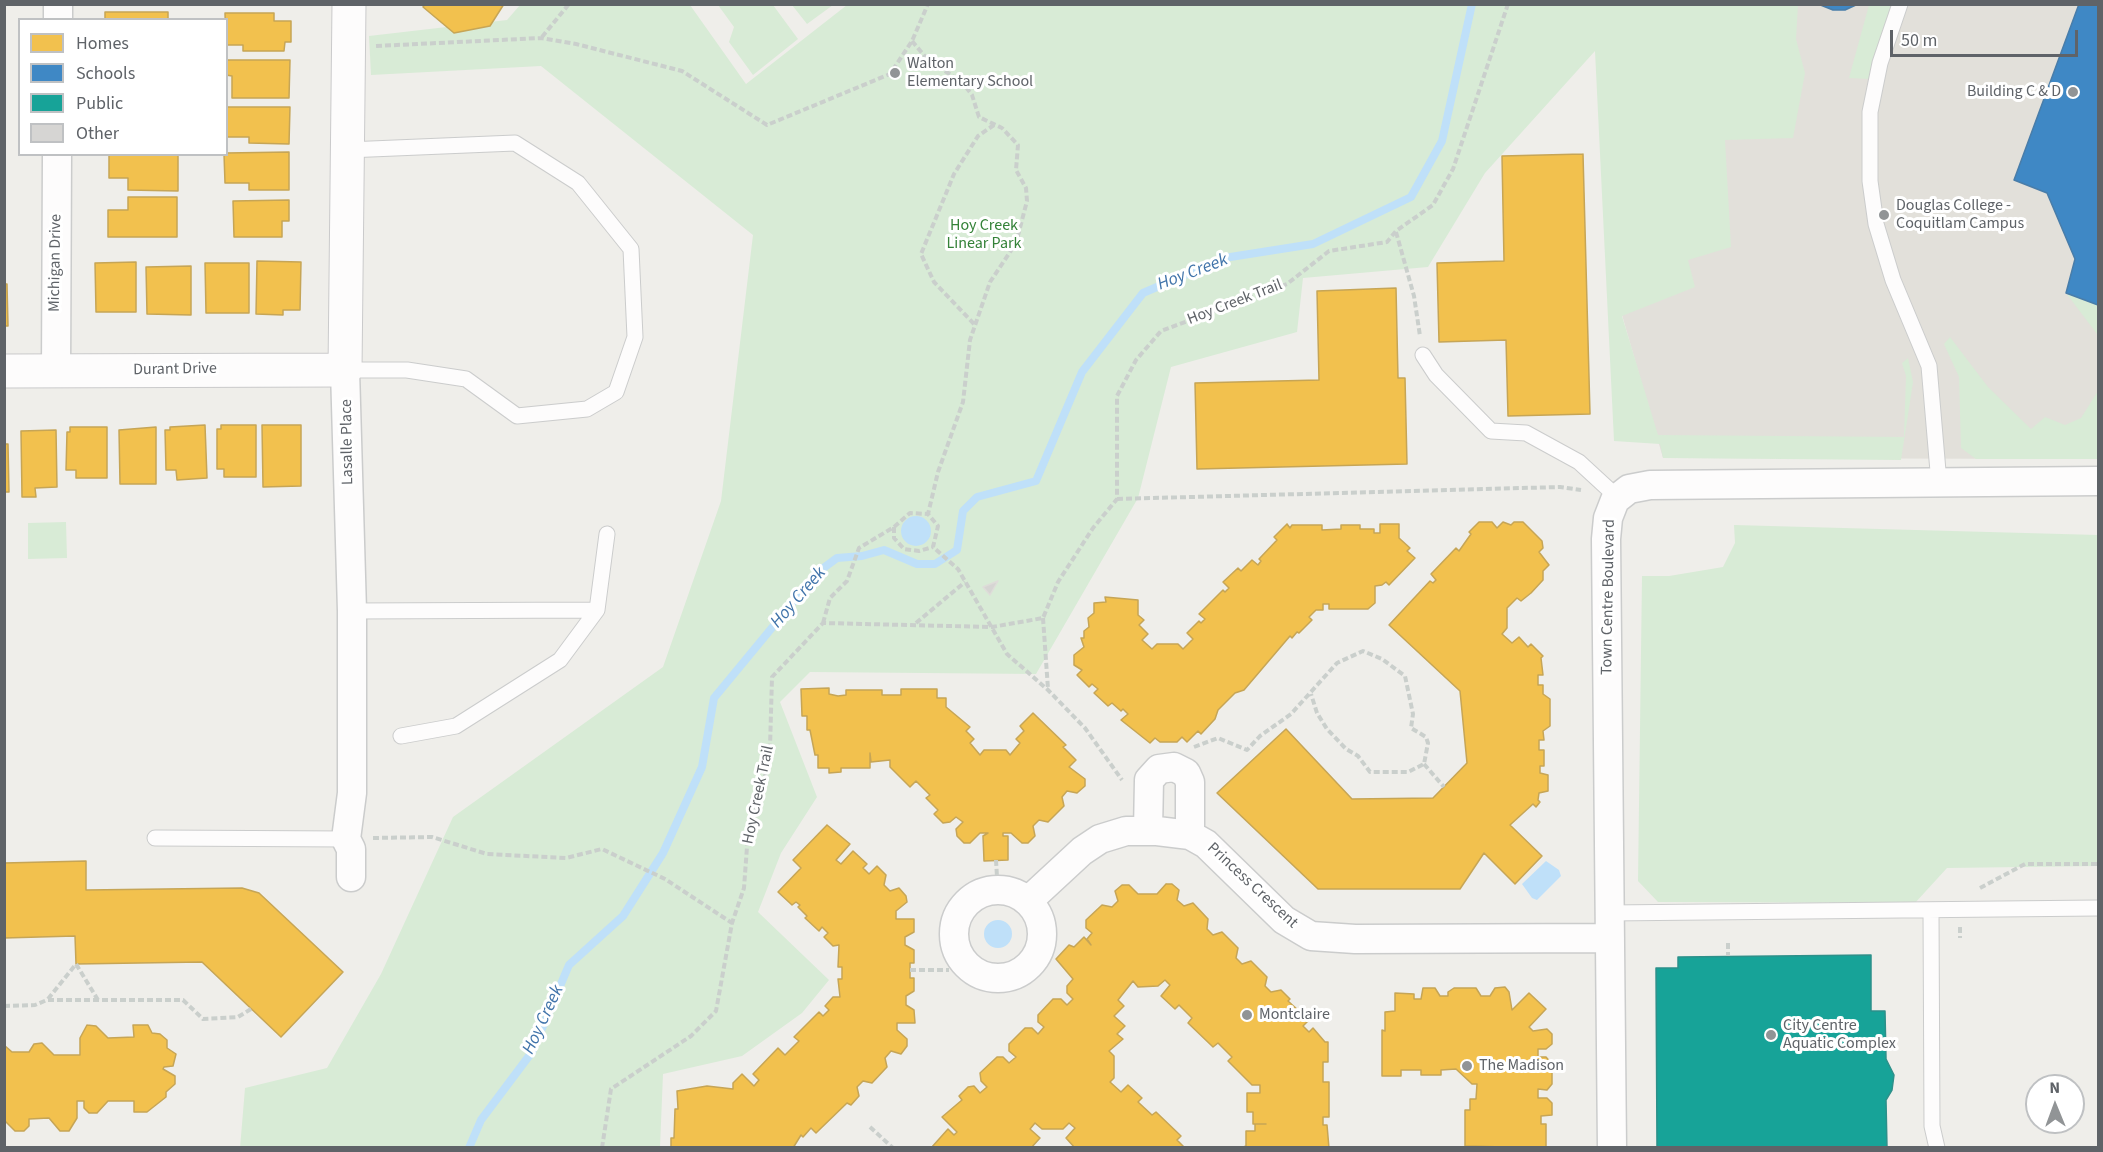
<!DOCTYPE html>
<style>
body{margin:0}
#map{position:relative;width:2103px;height:1152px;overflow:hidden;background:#efeeea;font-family:"Source Sans 3",sans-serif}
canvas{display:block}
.frame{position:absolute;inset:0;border:6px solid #5f6368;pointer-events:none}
.legend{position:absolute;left:18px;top:18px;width:210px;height:138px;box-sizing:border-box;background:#fff;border:2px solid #bfc1c3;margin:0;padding:8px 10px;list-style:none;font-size:18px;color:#5f6368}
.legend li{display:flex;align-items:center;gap:12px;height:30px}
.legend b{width:30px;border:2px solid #bfc1c3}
.north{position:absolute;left:2025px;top:1074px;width:60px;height:60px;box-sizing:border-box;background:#fff;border:2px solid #bfc1c3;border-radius:50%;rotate:359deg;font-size:16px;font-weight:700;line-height:24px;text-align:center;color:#5f6368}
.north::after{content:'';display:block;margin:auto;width:21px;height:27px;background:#919496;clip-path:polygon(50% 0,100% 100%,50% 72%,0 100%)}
.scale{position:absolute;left:1890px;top:30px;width:188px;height:27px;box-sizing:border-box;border:3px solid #5f6368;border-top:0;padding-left:8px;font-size:18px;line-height:21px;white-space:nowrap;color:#5f6368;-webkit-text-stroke:4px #fff;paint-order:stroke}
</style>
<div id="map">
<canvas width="2103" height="1152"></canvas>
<div class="frame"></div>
<ul class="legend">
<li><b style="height:16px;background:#f2c14e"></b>Homes</li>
<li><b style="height:16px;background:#3f88c5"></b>Schools</li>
<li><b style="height:16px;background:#17a398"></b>Public</li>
<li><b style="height:16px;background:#d6d5d3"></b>Other</li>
</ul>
<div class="north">N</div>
<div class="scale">50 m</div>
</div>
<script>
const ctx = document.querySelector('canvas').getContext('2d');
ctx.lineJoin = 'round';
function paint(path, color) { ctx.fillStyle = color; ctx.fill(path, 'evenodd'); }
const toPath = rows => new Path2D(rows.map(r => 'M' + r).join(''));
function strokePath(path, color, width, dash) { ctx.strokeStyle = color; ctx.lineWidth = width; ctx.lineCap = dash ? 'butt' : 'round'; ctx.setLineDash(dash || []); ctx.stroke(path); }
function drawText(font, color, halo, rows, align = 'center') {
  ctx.font = font + ' "Source Sans 3",sans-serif'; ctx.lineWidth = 6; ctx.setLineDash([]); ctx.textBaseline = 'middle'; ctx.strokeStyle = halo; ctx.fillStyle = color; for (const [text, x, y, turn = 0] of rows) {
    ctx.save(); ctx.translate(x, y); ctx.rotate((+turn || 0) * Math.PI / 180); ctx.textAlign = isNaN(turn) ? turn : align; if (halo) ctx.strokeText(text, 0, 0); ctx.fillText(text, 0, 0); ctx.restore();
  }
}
paint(toPath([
 [1768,5,2098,5,2098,459,1663,458,1622,315]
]), '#e2e0da');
paint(toPath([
 [520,5,690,5,746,84,847,5,1798,5,1796,39,1805,73,1793,138,1725,140,1731,247,1688,260,1695,287,1622,316,1658,435,1904,437,1906,376,1902,363,1908,358,1913,382,1901,460,1663,458,1660,444,1614,441,1595,51,1485,173,1428,267,1303,278,1297,332,1171,367,1138,498,1036,674,810,672,780,702,817,797,781,853,758,912,829,980,802,1013,742,1056,663,1074,660,1147,240,1148,245,1088,327,1068,381,974,453,817,663,667,721,501,753,235,541,66,371,75,369,36,507,20],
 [718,5,773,5,798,39,753,75,729,42,734,27],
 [792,5,833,5,807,24],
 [1869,5,1895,5,1870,79,1849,78],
 [2066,293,2098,305,2098,335,2097,334],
 [1950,337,1988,387,2031,429,2045,417,2065,425,2081,418,2098,391,2098,459,1976,459,1961,448,1959,377,1944,344],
 [66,522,67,558,28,559,28,523],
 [1734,525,2098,535,2098,866,1947,868,1915,903,1658,902,1638,881,1642,576,1669,576,1723,567,1735,543]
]), '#d8ebd6');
paint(toPath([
 '901 531a15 15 0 1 1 30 0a15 15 0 1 1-30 0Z',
 [1546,861,1559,870,1561,876,1537,900,1532,898,1522,884],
 '984 934a14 14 0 1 1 28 0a14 14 0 1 1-28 0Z'
]), '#bfe0f9');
const homes = toPath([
 [425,4,504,4,490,26,454,33,423,7,425,4],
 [105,12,168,12,168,20,105,20,105,12],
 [225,13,274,13,274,21,291,21,291,42,285,42,284,51,243,51,243,45,226,45,225,13],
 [226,60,290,60,289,98,232,98,232,76,226,75,226,60],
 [226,107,290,107,289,144,249,143,249,137,226,137,226,107],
 [289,152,289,190,249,190,249,183,225,183,224,154,226,153,289,152],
 [109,154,178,154,178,191,128,190,128,178,109,178,109,154],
 [1583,154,1590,414,1508,416,1506,340,1439,342,1437,263,1504,261,1502,156,1583,154],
 [128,197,177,197,177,237,108,237,108,210,128,210,128,197],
 [289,200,289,221,282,221,282,237,234,237,233,201,289,200],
 [257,261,301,262,300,310,283,310,283,315,256,314,257,261],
 [136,262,136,312,96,312,95,263,136,262],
 [205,263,249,263,249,313,206,313,205,263],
 [191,266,191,315,147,314,146,267,191,266],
 [4,284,7,284,8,326,4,326,4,284],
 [1396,288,1398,378,1405,378,1407,464,1197,469,1195,383,1319,380,1317,291,1396,288],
 [205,425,207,478,177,480,176,470,166,470,165,430,170,430,170,427,205,425],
 [221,425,256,425,256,477,224,477,224,469,217,469,217,429,221,429,221,425],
 [262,425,301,425,301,486,263,487,262,425],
 [70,427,107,427,107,478,76,478,76,470,66,470,67,432,70,432,70,427],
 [156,427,156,484,120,484,119,430,156,427],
 [56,430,57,487,35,488,36,497,22,497,21,431,56,430],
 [4,444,8,444,9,492,4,492,4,444],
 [1479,522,1492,522,1497,528,1503,522,1511,525,1514,522,1523,522,1542,541,1543,548,1539,552,1549,565,1543,571,1543,580,1531,593,1521,601,1517,598,1507,608,1507,628,1502,634,1512,643,1519,637,1528,647,1531,644,1543,656,1541,658,1543,675,1538,675,1538,685,1543,685,1543,694,1550,699,1550,726,1543,731,1544,740,1539,740,1539,750,1544,750,1544,766,1540,766,1540,773,1548,775,1548,791,1539,793,1538,800,1540,802,1536,807,1533,804,1510,825,1542,856,1515,884,1484,853,1460,889,1318,889,1217,793,1286,729,1352,799,1433,798,1467,763,1460,691,1389,625,1430,581,1433,583,1436,580,1431,574,1456,548,1459,551,1471,534,1469,532,1479,522],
 [1287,524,1290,528,1292,525,1322,525,1322,530,1341,529,1341,525,1360,525,1360,529,1374,529,1374,533,1380,533,1380,524,1399,524,1399,538,1410,548,1407,551,1415,558,1389,585,1386,582,1382,585,1375,586,1375,603,1368,609,1329,609,1329,604,1323,604,1323,610,1316,610,1309,617,1312,620,1299,633,1297,632,1292,638,1290,636,1244,690,1235,693,1218,710,1215,719,1201,734,1198,731,1187,742,1182,737,1177,742,1160,742,1155,738,1150,743,1121,720,1128,714,1123,709,1121,711,1112,703,1108,706,1094,693,1098,689,1092,684,1089,687,1077,675,1082,670,1074,665,1074,655,1084,647,1081,638,1084,638,1084,631,1089,627,1088,618,1094,613,1094,603,1106,602,1105,597,1138,600,1138,615,1144,620,1139,625,1148,634,1142,640,1152,649,1157,644,1178,644,1183,649,1193,639,1187,633,1199,621,1201,623,1205,619,1199,614,1223,590,1225,592,1229,588,1223,582,1238,568,1241,571,1252,560,1258,565,1261,561,1259,559,1277,540,1274,537,1287,524],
 [829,688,829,694,838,696,846,695,846,690,882,690,882,695,901,695,901,689,937,689,937,698,946,698,946,707,970,727,966,731,974,739,970,743,980,755,984,750,1006,750,1010,755,1020,743,1016,739,1024,731,1020,726,1033,713,1066,745,1063,747,1076,760,1069,767,1085,779,1085,786,1077,793,1067,791,1062,797,1064,806,1048,822,1039,820,1033,826,1035,836,1028,843,1022,843,1011,833,1003,833,1003,836,1008,836,1008,860,984,861,983,836,988,833,980,833,970,843,964,843,957,836,956,829,963,822,956,817,950,822,943,823,934,814,938,810,926,798,930,795,916,781,910,787,890,767,890,760,871,762,870,753,870,768,841,768,841,772,829,773,829,768,818,768,818,755,815,755,810,730,807,730,807,716,802,716,801,689,829,688],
 [827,825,850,844,836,860,841,864,853,851,867,864,863,868,869,874,877,866,886,875,884,885,890,891,899,888,906,896,907,902,896,911,896,919,914,919,914,932,905,937,905,945,914,950,914,963,910,963,910,978,914,978,914,991,906,996,906,1005,914,1010,915,1023,897,1023,897,1030,907,1039,907,1046,901,1054,891,1051,885,1058,887,1067,872,1083,863,1081,857,1087,859,1096,851,1105,847,1103,816,1133,811,1128,803,1137,801,1135,793,1148,671,1148,671,1138,674,1138,675,1109,678,1109,677,1091,707,1086,733,1089,733,1083,742,1074,754,1086,759,1080,753,1074,778,1048,785,1055,799,1041,794,1037,819,1012,823,1016,829,1010,825,1006,833,997,840,997,838,979,842,979,842,967,838,967,839,945,833,946,824,937,828,933,822,927,819,931,805,918,807,916,798,907,800,905,796,902,792,905,778,892,801,868,793,860,827,825],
 [86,861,86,890,242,888,259,893,343,972,281,1037,202,962,76,964,75,936,4,938,4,863,86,861],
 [1166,884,1172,884,1179,890,1177,900,1184,906,1193,903,1208,919,1207,929,1213,935,1222,932,1238,948,1236,958,1242,964,1251,961,1267,977,1265,986,1271,992,1281,990,1290,999,1288,1001,1309,1020,1303,1026,1309,1032,1313,1028,1325,1042,1328,1042,1328,1062,1323,1062,1323,1082,1329,1082,1329,1117,1323,1117,1323,1125,1327,1125,1329,1148,1241,1148,1246,1146,1246,1131,1255,1131,1255,1124,1266,1124,1253,1124,1253,1112,1247,1112,1247,1093,1260,1093,1260,1085,1252,1085,1228,1061,1232,1057,1218,1043,1213,1047,1188,1023,1192,1018,1179,1005,1175,1009,1161,996,1170,985,1165,980,1158,986,1138,987,1133,981,1118,1000,1124,1006,1114,1016,1125,1026,1117,1034,1123,1039,1109,1051,1114,1056,1114,1078,1110,1082,1121,1092,1128,1085,1142,1098,1138,1102,1152,1115,1156,1112,1181,1136,1177,1140,1185,1148,1075,1148,1066,1138,1075,1128,1069,1123,1063,1129,1042,1129,1035,1123,1030,1129,1040,1138,1031,1148,931,1148,948,1129,954,1135,957,1132,942,1117,962,1100,959,1096,968,1087,974,1086,980,1093,987,1087,981,1081,980,1073,997,1057,1003,1057,1009,1063,1016,1057,1009,1051,1009,1044,1025,1028,1032,1028,1038,1034,1044,1027,1038,1022,1038,1015,1053,999,1061,999,1067,1005,1073,999,1067,993,1067,986,1073,979,1056,959,1069,945,1074,947,1084,937,1091,945,1087,939,1092,933,1086,928,1086,920,1102,905,1112,907,1118,901,1115,891,1122,885,1129,885,1138,894,1157,894,1166,884],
 [1505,987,1509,992,1512,1010,1529,993,1546,1009,1529,1027,1533,1031,1547,1029,1552,1034,1552,1044,1546,1049,1538,1049,1538,1057,1546,1057,1552,1064,1552,1084,1547,1090,1538,1089,1538,1098,1547,1098,1552,1103,1552,1115,1541,1116,1541,1124,1546,1124,1546,1148,1465,1146,1465,1110,1470,1110,1470,1099,1476,1099,1477,1084,1472,1084,1456,1069,1441,1070,1441,1075,1421,1075,1421,1070,1401,1070,1401,1076,1382,1076,1382,1030,1385,1031,1385,1012,1395,1011,1395,993,1414,994,1414,999,1421,999,1423,988,1435,988,1440,996,1448,996,1448,992,1454,988,1476,988,1481,996,1490,996,1495,988,1505,987],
 [87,1025,96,1026,108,1038,134,1037,133,1025,148,1025,152,1033,160,1034,167,1040,167,1048,176,1054,173,1066,164,1067,163,1069,175,1076,175,1084,166,1092,166,1097,147,1112,134,1112,134,1101,108,1101,97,1113,89,1113,84,1108,84,1101,77,1101,77,1118,69,1131,60,1131,49,1118,29,1119,29,1126,24,1131,15,1131,4,1120,4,1045,12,1052,29,1052,34,1044,42,1043,54,1055,80,1055,80,1038,87,1025]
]);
paint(homes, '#f2c14e');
strokePath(homes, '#c6a556', 1.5);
const schools = toPath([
 [1818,4,1858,4,1845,10,1833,10,1818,4],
 [2079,4,2098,4,2098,305,2066,293,2075,259,2047,193,2014,180,2079,4]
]);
paint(schools, '#3f88c5');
strokePath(schools, '#497da9', 1.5);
const public = toPath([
 [1871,955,1871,1011,1885,1011,1886,1059,1894,1075,1892,1090,1886,1100,1887,1148,1657,1148,1656,968,1678,968,1678,957,1871,955]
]);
paint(public, '#17a398');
strokePath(public, '#2d908a', 1.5);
strokePath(toPath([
 [469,1148,481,1120,532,1052,569,965,623,916,663,853,702,767,714,698,818,572,837,558,862,556,884,550,917,564,935,564,957,550,963,511,977,497,1036,481,1082,372,1143,293,1224,258,1313,244,1411,197,1442,141,1472,4]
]), '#bfe0f9', 8);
const building = toPath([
 [998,581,990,595,983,587,998,581]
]);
paint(building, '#d6d5d3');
strokePath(building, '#deddd9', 1.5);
const lane = toPath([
 [1900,4,1880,63,1870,112,1870,181,1876,224,1893,280,1929,366,1939,483],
 [1423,355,1436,375,1491,431,1526,433,1579,462,1617,497],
 [345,370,407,370,466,379,517,416,587,409,616,392,635,337,631,249,578,183,515,143,347,150],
 [352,611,597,610],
 [401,736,456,726,560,660,597,610,607,534],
 [155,838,346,839],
 [1931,911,1932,1126,1937,1148],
 [1609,913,2098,908]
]);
const street = toPath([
 [58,20,58,4],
 [345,370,352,611,352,793,346,839,351,849,351,877],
 [56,372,57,154],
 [1148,831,1149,780,1159,769,1174,767,1186,773,1190,782,1190,835],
 '954 934a44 44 0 1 1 88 0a44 44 0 1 1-88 0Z',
 [1028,901,1082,851,1100,839,1126,831,1157,831,1190,835,1206,844,1284,920,1311,936,1355,939,1610,938],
 [1612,1148,1606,539,1608,518,1615,500,1629,489,1650,485,2098,481]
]);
const secondary = toPath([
 [4,371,345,370,349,4]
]);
strokePath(lane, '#cbcccc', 17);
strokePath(street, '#cbcccc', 31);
strokePath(secondary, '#cacacb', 35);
strokePath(toPath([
 [542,37,569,4],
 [912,41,928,60,962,82,972,95,979,117,1002,128,1018,145,1016,170,1026,188,1027,201,1016,243,990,282,970,340,963,402,938,472,928,514,938,526,933,547,958,569,1007,654,1048,690,1085,728,1122,780],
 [376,46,541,38,576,44,682,71,767,125,890,74,912,41,928,4],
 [1396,232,1414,296,1420,336],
 [974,324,934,282,921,254,954,174,978,136,994,125],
 [1117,499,1560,487,1581,490],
 [894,527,894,538,904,549,919,551,933,547],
 [1043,618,1048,689],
 [823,623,830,598,847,581,859,548,894,527,910,513,928,514],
 [916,623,965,582],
 [1194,747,1218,738,1247,750,1260,736,1291,714,1337,663,1363,651,1382,659,1405,676,1413,714,1411,728,1426,737,1428,743,1424,764,1408,772,1370,772,1358,756,1346,749,1327,729,1317,713,1311,694],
 [1424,764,1444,787],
 [373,838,432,837,487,854,566,858,602,849,665,879,732,923],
 [996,860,997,877],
 [1980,888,2025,864,2098,864],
 [1960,927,1960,938],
 [1728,943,1728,956],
 [910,970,949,970],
 [48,999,76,964,98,1000],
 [4,1006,35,1005,47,1000,183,1000,203,1019,238,1017,251,1009],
 [870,1127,893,1148],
 [602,1148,611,1089,691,1036,716,1011,732,923,744,888,748,833,763,788,770,748,772,677,823,623,992,627,1043,618,1058,582,1093,528,1117,499,1117,396,1136,360,1161,331,1287,284,1329,251,1387,242,1396,231,1433,205,1453,169,1508,4]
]), '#cacfcc', 4, [6, 3]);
strokePath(lane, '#fdfcfc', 15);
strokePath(street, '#fdfcfc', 28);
strokePath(secondary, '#fdfcfc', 33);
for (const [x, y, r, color] of [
 [895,73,6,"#919496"],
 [2073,92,6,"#919496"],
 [1884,215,6,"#919496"],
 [1247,1015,6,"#919496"],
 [1771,1035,6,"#919496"],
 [1467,1066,6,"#919496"]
]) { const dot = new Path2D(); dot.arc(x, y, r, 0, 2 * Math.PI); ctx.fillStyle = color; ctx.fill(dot); strokePath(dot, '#fff', 2); }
drawText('16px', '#5f6368', '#fff', [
 ["Walton",907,64],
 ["Elementary School",907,82],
 ["Building C & D",2061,92,"right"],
 ["Douglas College -",1896,206],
 ["Coquitlam Campus",1896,224],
 ["Montclaire",1259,1015],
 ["City Centre",1783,1026],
 ["Aquatic Complex",1783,1044],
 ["The Madison",1479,1066]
], 'left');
drawText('16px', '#348238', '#fff', [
 ["Hoy Creek",984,226],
 ["Linear Park",984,244]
]);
drawText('16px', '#5f6368', '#fff', [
 ["Michigan Drive",56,263,-89],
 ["Hoy Creek Trail",1235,303,-21],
 ["Durant Drive",175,370,-1],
 ["Lasalle Place",348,442,-91],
 ["Town Centre Boulevard",1609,597,-89],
 ["Hoy Creek Trail",759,795,-78],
 ["Princess Crescent",1252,886,43]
]);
drawText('italic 18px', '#4174aa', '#fff', [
 ["Hoy Creek",1193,273,-21],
 ["Hoy Creek",799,598,-49],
 ["Hoy Creek",544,1020,-65]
]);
</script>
